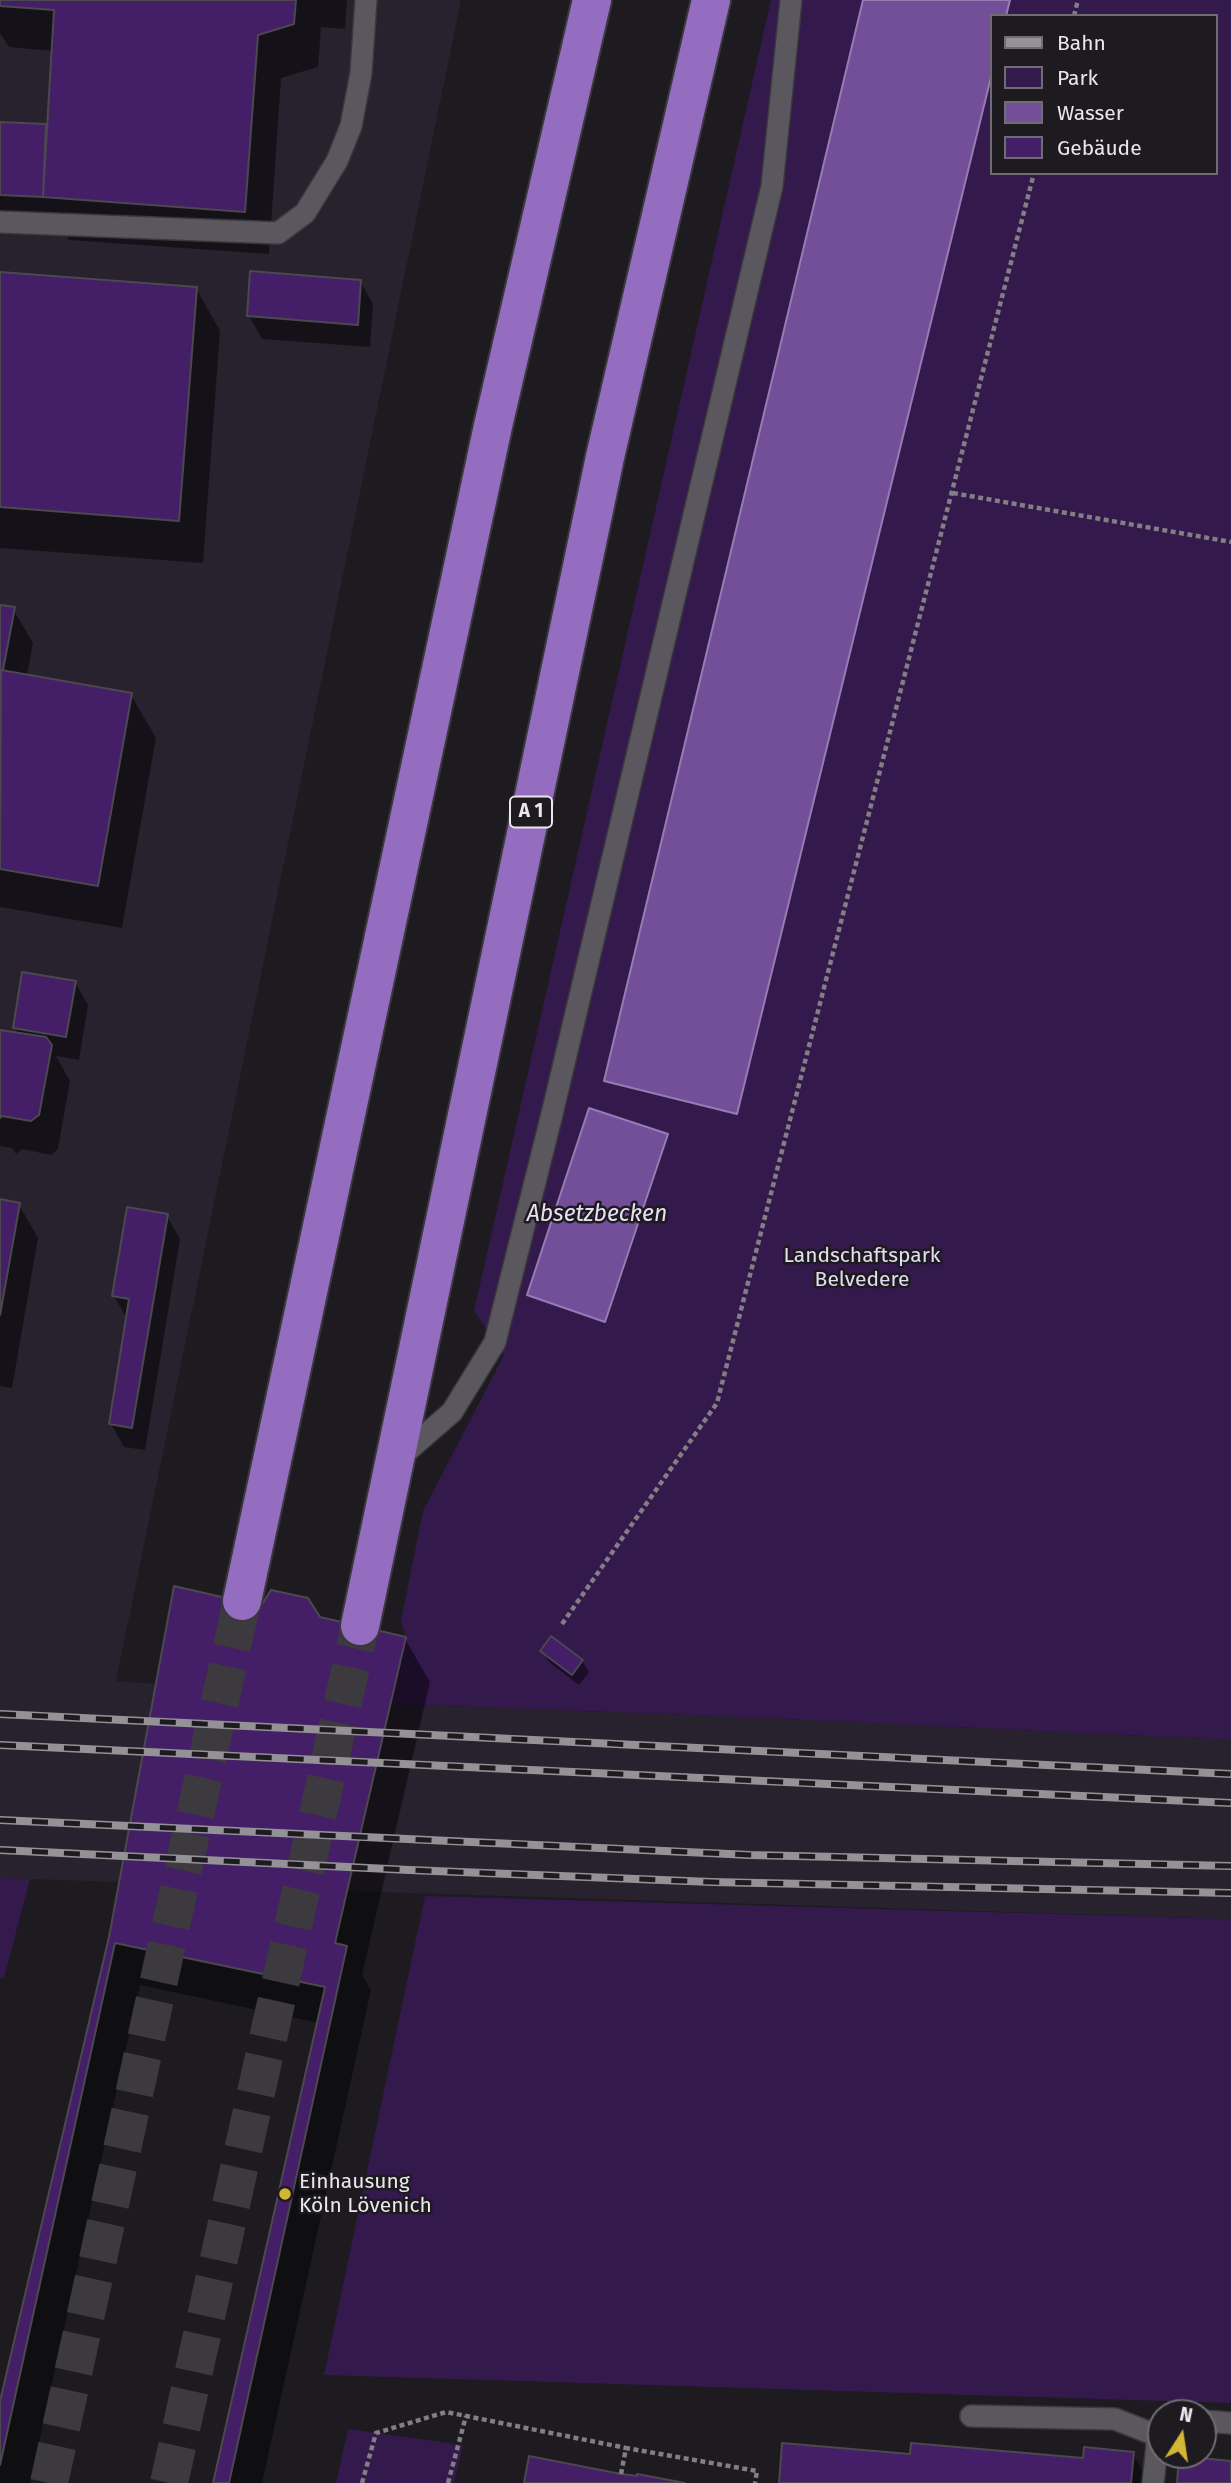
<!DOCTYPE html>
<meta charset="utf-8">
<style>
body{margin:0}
#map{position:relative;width:1231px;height:2483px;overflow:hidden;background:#1d1b20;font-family:"Fira Sans",sans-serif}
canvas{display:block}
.legend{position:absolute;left:990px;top:14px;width:228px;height:161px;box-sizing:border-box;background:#1d1b20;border:2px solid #6f6d71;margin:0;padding:9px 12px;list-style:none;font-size:21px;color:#e9e7eb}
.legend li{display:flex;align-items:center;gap:14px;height:35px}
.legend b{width:35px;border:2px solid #6f6d71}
.north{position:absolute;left:1147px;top:2399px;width:70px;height:70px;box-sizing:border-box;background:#1d1b20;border:2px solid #6f6d71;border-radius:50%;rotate:12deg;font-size:19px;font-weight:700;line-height:28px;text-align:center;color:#e9e7eb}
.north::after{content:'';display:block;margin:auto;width:24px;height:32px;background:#d4b635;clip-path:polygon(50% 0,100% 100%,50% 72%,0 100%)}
</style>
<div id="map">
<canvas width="1231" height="2483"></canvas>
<ul class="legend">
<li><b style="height:9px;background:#949296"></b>Bahn</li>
<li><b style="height:19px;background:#34194c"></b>Park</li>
<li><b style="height:19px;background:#734e99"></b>Wasser</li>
<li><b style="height:19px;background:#441e66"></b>Gebäude</li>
</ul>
<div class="north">N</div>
</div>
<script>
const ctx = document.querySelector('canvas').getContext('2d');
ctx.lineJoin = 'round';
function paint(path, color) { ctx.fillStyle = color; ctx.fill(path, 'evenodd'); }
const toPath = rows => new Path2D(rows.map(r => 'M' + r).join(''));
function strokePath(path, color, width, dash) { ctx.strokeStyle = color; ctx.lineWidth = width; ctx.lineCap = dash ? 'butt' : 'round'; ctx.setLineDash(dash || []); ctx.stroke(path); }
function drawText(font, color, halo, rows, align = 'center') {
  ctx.font = font + ' "Fira Sans",sans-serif'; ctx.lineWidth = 5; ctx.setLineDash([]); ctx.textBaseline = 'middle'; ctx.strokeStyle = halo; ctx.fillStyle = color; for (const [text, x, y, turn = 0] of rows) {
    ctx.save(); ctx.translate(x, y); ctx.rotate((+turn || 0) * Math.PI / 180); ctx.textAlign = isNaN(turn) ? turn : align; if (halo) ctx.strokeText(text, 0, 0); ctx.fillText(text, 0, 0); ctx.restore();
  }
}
paint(toPath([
 [0,0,461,0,116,1681,156,1684,119,1882,0,1878],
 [391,1704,721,1716,1231,1740,1231,1919,347,1891]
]), '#27222d');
paint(toPath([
 [771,0,1231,0,1231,1740,721,1716,391,1704,406,1637,401,1621,423,1511,504,1355,474,1311],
 [991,16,1215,16,1215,173,991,173],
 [0,1878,30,1879,4,1978,0,1978],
 [425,1896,1231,1919,1231,2403,324,2375],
 [348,2429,463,2445,454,2483,336,2483]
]), '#34194c');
const water = toPath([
 [863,0,1010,0,1006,16,991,16,991,77,737,1114,604,1081,863,0],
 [589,1108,668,1134,605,1322,527,1295,589,1108]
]);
paint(water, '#734e99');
strokePath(water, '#967cb2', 2);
paint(toPath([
 [0,0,347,0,345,29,321,27,318,67,281,78,269,254,69,240,58,220,0,217,0,123,45,126,48,131,53,51,9,47,0,33],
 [0,273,196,288,220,331,203,563,0,548],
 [360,281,373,304,370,347,262,339,249,316],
 [0,607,13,609,33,643,27,676,131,695,156,738,122,928,0,907],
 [75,982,88,1005,79,1060,56,1056,70,1081,58,1149,51,1155,22,1149,16,1154,12,1148,0,1146,0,1031,19,1035,15,1028],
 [0,1201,19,1205,38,1238,12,1388,0,1386],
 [167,1216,180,1239,145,1450,124,1447,111,1424,127,1319,114,1296],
 [319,1618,405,1639,430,1682,362,1975,371,1990,262,2483,215,2483,319,2023,140,1985,30,2483,0,2483,0,2413,110,1938],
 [542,1651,582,1661,589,1672,579,1685,549,1662],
 [1133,2454,1150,2483,780,2483,911,2456,1085,2460]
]), '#0007');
const building = toPath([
 [0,0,296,0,294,24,258,35,245,212,43,197,54,10,0,6,0,0],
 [0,122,46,124,43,197,0,195,0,122],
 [250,271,361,280,358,325,247,316,250,271],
 [0,272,197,287,179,521,0,507,0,272],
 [0,605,15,607,3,670,1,670,0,677,0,605],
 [1,670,132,693,98,886,0,869,1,670],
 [22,972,76,981,66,1037,13,1028,22,972],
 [0,1030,46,1037,52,1045,39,1115,31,1121,2,1116,0,1118,0,1030],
 [0,1199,20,1203,0,1315,0,1199],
 [127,1207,168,1214,132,1428,109,1424,129,1299,112,1296,127,1207],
 [174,1586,261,1606,271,1590,308,1598,320,1617,406,1637,335,1943,347,1946,229,2483,213,2483,325,1987,115,1943,0,2465,0,2401,109,1937,174,1586],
 [551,1636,583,1660,572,1675,540,1651,551,1636],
 [782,2443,910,2454,911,2443,1083,2458,1084,2447,1134,2452,1131,2483,779,2483,782,2443],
 [529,2456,621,2474,637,2476,637,2474,685,2483,524,2483,529,2456],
 [1179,2456,1231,2461,1231,2483,1177,2483,1179,2456]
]);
paint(building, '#441e66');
strokePath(building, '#4b484f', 2);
strokePath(toPath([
 [49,2483,242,1601],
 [169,2483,360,1626]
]), '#3c3a3e', 38, [38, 19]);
const lane = toPath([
 [0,222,278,233,305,213,337,161,351,126,361,73,366,0],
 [398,1459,452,1412,495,1342,552,1114,772,186,791,0],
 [971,2416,1115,2419,1158,2436],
 [1203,2421,1231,2423],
 [1153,2483,1158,2436,1161,2434]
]);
const highway = toPath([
 [242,1601,493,426,592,0],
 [360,1626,605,457,711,0]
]);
strokePath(lane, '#39383c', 24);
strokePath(highway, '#39383c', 42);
strokePath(toPath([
 [1074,16,1078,0],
 [953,493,1231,542],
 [562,1624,717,1403,1034,173],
 [621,2474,626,2448,757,2471,755,2483],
 [362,2483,376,2433,446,2412,626,2448],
 [448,2483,466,2416]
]), '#817f83', 4.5, [5, 3.5]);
strokePath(lane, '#5a575e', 21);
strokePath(highway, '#956dc0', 38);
const rail = toPath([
 [0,1714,1231,1774],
 [0,1745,1231,1803],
 [0,1820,750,1855,1231,1866],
 [0,1850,409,1870,712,1882,1231,1893]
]);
strokePath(rail, '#949296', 8);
strokePath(rail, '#1d1b20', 5, [16]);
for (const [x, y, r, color] of [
 [285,2194,7,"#d4b635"]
]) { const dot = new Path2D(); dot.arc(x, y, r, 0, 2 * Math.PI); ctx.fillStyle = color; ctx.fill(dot); strokePath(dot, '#1d1b20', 2.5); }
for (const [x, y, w] of [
 [531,812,42]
]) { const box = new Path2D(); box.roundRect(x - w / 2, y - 15.5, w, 31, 5); ctx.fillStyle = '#1d1b20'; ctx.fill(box); strokePath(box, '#e9e7eb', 2); }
drawText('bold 19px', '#e9e7eb', null, [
 ["A 1",531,812]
]);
drawText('21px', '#e5dcf1', '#1d1b20', [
 ["Landschaftspark",862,1256],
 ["Belvedere",862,1280]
]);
drawText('21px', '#e9e7eb', '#1d1b20', [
 ["Einhausung",299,2182],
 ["Köln Lövenich",299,2206]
], 'left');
drawText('italic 23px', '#e8dff5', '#1d1b20', [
 ["Absetzbecken",597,1215]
]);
</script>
